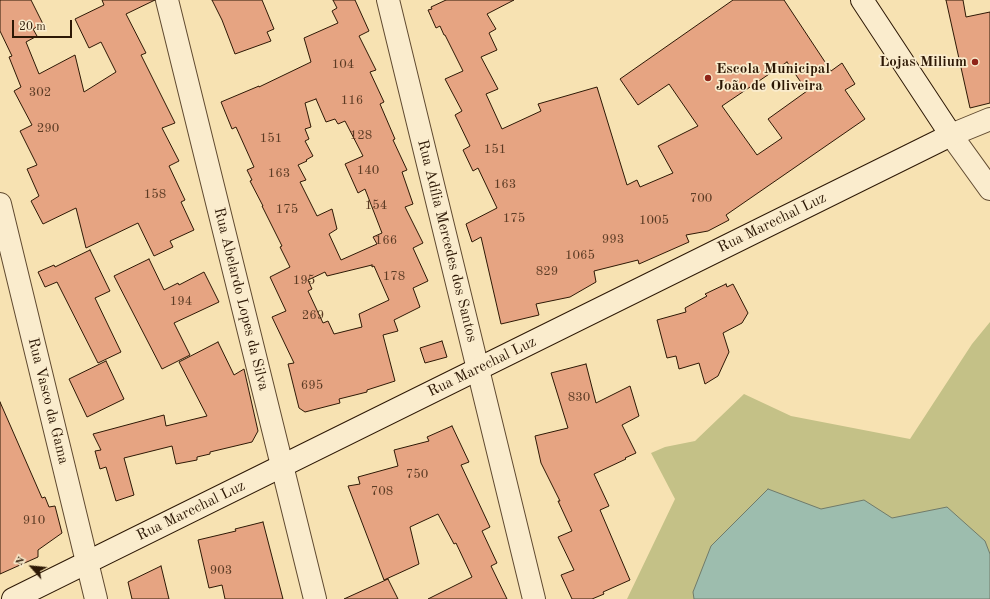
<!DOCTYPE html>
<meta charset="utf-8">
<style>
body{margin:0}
#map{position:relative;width:990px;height:599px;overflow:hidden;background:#f7e2b2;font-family:"Old Standard TT",serif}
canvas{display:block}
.north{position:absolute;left:12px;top:547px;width:40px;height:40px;-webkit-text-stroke:3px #faeccd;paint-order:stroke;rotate:297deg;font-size:11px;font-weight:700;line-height:16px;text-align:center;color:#2d1805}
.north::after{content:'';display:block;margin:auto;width:14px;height:18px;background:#2d1805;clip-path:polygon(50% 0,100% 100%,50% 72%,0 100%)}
.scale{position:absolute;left:12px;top:20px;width:60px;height:18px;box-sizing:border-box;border:2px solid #2d1805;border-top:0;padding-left:5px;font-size:12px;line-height:14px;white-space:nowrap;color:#2d1805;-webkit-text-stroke:3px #faeccd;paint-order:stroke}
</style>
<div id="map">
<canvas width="990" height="599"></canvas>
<div class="north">N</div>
<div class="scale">20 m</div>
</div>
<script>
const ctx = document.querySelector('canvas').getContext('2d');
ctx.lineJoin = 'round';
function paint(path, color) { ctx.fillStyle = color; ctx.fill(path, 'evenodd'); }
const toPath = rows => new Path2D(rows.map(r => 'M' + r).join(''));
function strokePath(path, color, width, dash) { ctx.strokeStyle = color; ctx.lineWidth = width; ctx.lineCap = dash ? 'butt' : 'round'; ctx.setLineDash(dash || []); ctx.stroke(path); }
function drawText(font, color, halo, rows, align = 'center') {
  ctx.font = font + ' "Old Standard TT",serif'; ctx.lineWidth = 3.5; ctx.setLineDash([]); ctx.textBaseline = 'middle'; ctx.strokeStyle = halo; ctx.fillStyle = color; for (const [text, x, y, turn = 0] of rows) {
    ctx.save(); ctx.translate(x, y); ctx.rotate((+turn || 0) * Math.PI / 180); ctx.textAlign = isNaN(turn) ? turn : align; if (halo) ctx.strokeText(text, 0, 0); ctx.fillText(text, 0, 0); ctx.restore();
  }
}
paint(toPath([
 [990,322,990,599,627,599,675,499,651,453,665,447,695,441,744,394,791,416,910,439,972,344]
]), '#c4c187');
const water = toPath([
 [768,489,821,509,864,500,892,518,947,507,985,541,990,554,990,599,694,599,693,592,711,546,768,489]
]);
paint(water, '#9dbdae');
strokePath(water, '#707b6a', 1);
const building = toPath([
 [0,0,31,0,43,24,33,29,37,36,26,42,39,74,75,55,84,92,116,72,101,42,89,48,75,19,104,5,102,0,155,0,126,14,146,53,141,55,175,123,162,128,179,161,169,166,185,200,181,202,194,230,170,241,173,247,154,256,138,223,86,248,76,208,43,224,31,201,39,196,27,169,37,165,20,131,32,125,14,91,21,87,9,57,12,56,0,31,0,0],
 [212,0,262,0,274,29,267,32,271,41,235,54,222,20,212,0],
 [333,0,355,0,369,31,359,36,376,70,370,72,384,102,380,104,395,139,393,140,407,170,402,172,413,204,405,207,423,243,413,248,428,281,413,288,420,307,394,320,398,331,383,335,395,381,367,390,367,392,339,399,340,403,305,412,299,408,288,364,294,363,272,317,286,311,270,277,290,267,280,247,282,246,262,206,263,206,250,181,252,180,247,170,254,167,236,127,232,129,221,102,259,86,259,87,311,62,304,38,338,23,332,11,337,8,333,0],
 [316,99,326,122,335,119,338,124,345,121,363,156,345,164,358,193,365,189,382,233,373,237,377,244,341,260,329,234,337,229,332,209,317,216,300,182,306,180,298,165,307,161,306,160,313,156,305,141,309,139,305,129,311,127,305,103,316,99],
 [372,265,372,267,374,266,389,300,359,314,362,327,334,334,328,321,323,323,308,291,312,289,308,280,325,272,327,276,372,265],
 [446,0,514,0,487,14,496,29,489,33,497,50,481,57,498,89,486,94,502,129,541,111,538,104,597,87,627,185,637,180,640,187,673,173,658,146,698,126,669,84,638,105,620,79,733,0,784,0,831,71,842,63,855,84,845,90,865,119,726,215,729,220,708,231,686,235,689,242,639,264,638,260,594,271,596,282,570,297,536,304,539,315,501,324,481,237,472,242,466,224,497,208,478,168,473,171,463,150,470,146,455,115,462,111,445,79,463,71,445,35,444,35,440,26,436,28,428,10,432,9,431,7,446,0],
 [787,62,807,91,768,119,782,138,757,155,722,106,787,62],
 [946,0,963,0,966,17,990,12,990,103,970,108,946,0],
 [90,250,110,291,95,298,121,352,98,363,57,282,45,287,38,272,54,265,55,267,90,250],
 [149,259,164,290,178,283,179,285,204,272,219,302,174,323,190,355,162,369,114,276,149,259],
 [726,284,727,287,733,284,748,313,742,323,723,333,729,352,718,376,705,384,699,363,679,369,676,356,667,358,657,320,686,312,685,308,707,296,705,294,726,284],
 [442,341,447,357,425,363,420,348,442,341],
 [218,342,234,375,244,369,258,431,252,442,210,452,210,454,197,457,197,460,176,464,172,446,124,458,134,495,116,501,106,467,100,469,95,451,101,450,93,434,164,415,166,426,207,416,179,362,218,342],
 [106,361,124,399,87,417,69,379,106,361],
 [586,364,596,403,630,386,639,416,622,425,636,453,625,458,626,459,594,474,609,506,600,510,630,580,603,592,604,594,592,599,572,599,561,575,574,570,558,537,572,531,558,501,560,501,541,463,535,436,568,428,551,373,586,364],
 [0,402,42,498,45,497,49,507,55,506,62,533,38,550,38,557,0,574,0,402],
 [452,426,469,462,461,465,490,527,482,531,497,563,491,566,507,599,428,599,472,577,456,543,454,544,438,514,410,527,419,564,384,580,348,486,360,484,358,477,398,466,394,450,429,441,427,437,452,426],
 [263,522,283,599,225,599,222,585,209,588,198,540,236,531,235,529,263,522],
 [161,566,169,599,132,599,128,582,161,566],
 [388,579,398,599,344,599,388,579]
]);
paint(building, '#e6a482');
strokePath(building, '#2d1805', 1);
const minor = toPath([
 [167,0,315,599],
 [388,0,534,599],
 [951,135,990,119],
 [0,204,96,599]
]);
const tertiary = toPath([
 [951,135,990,189]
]);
const secondary = toPath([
 [13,599,951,135,862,0]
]);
strokePath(minor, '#604a30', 24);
strokePath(tertiary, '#604a30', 24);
strokePath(secondary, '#2d1805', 24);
strokePath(minor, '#faeccd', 22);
strokePath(tertiary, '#faeccd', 22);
strokePath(secondary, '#faeccd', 22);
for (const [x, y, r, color] of [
 [975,62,4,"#8f2418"],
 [708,78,4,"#8f2418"]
]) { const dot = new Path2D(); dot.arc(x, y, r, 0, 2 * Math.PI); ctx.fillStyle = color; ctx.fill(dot); strokePath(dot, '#faeccd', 1.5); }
drawText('13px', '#5b3b24', null, [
 ["104",343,65],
 ["302",40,93],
 ["116",352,101],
 ["290",48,129],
 ["128",361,136],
 ["151",271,139],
 ["151",495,150],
 ["140",368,171],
 ["163",279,174],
 ["163",505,185],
 ["158",155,195],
 ["700",701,199],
 ["154",376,206],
 ["175",287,210],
 ["175",514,219],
 ["1005",654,221],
 ["993",613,240],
 ["166",386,241],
 ["1065",580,256],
 ["829",547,272],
 ["178",394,277],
 ["195",304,281],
 ["194",181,302],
 ["269",313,316],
 ["695",312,386],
 ["830",579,398],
 ["750",417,475],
 ["708",382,492],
 ["910",34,521],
 ["903",221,571]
]);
drawText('bold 15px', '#2d1805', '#faeccd', [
 ["Lojas Milium",967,62],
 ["Escola Municipal",716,69,"left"],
 ["João de Oliveira",716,86,"left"]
], 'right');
drawText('15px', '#2d1805', '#faeccd', [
 ["Rua Marechal Luz",772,223,-26],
 ["Rua Adília Mercedes dos Santos",447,241,76],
 ["Rua Abelardo Lopes da Silva",241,299,76],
 ["Rua Marechal Luz",482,367,-26],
 ["Rua Vasco da Gama",48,401,76],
 ["Rua Marechal Luz",191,511,-26]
]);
</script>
